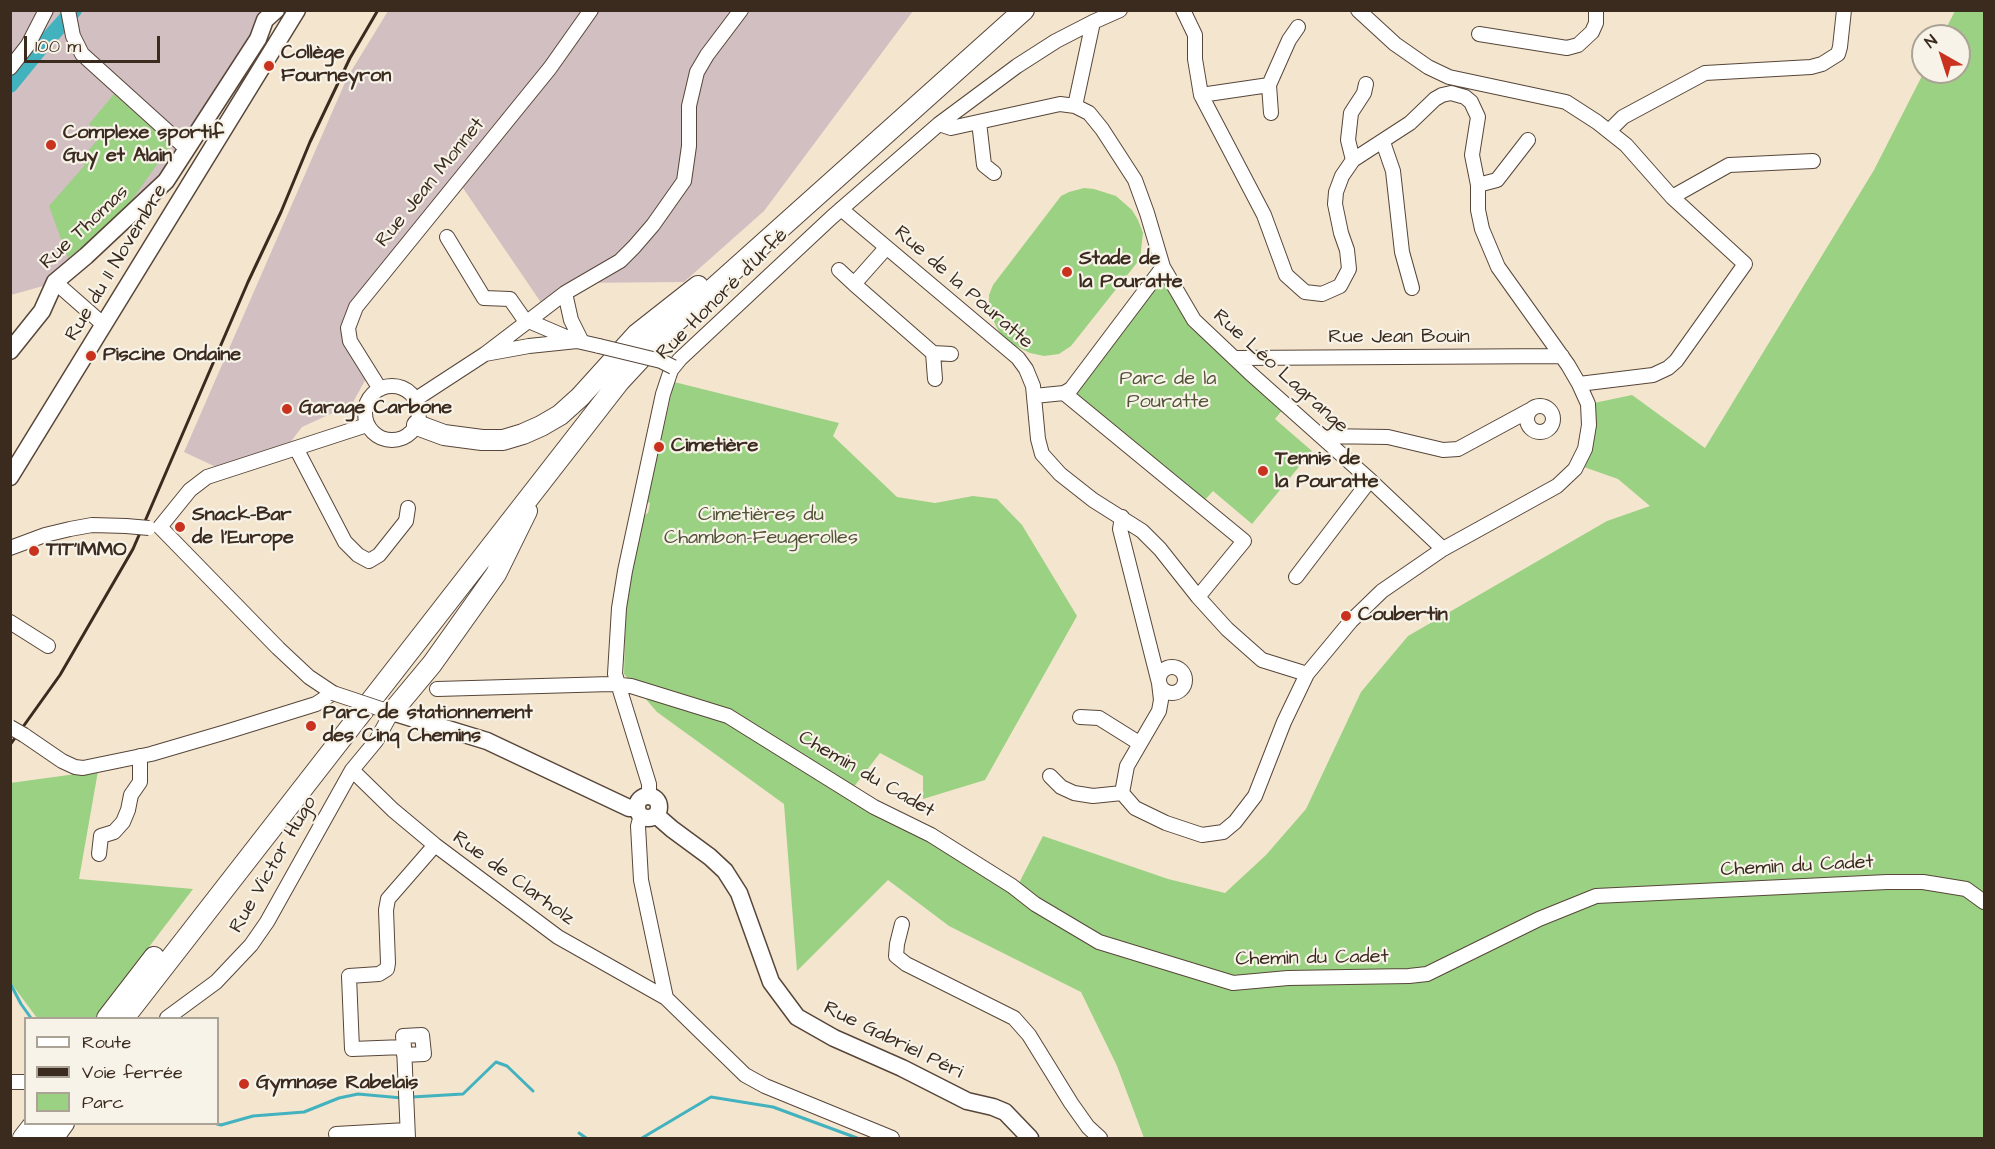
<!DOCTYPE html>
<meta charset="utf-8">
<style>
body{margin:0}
#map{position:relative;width:1995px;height:1149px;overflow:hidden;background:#f4e5cf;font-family:"Architects Daughter",sans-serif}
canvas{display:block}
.frame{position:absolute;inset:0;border:12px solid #3b2a1e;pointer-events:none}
.legend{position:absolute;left:24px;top:1017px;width:195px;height:108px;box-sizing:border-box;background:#f7f3e8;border:2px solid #aca397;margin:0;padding:8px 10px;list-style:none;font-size:18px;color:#3b2a1e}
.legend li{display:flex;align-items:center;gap:12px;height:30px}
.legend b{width:30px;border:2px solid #aca397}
.north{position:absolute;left:1911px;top:24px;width:60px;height:60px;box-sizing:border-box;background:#f7f3e8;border:2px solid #aca397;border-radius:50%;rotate:321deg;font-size:16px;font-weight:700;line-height:24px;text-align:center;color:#3b2a1e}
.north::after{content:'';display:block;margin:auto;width:21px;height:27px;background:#c8321e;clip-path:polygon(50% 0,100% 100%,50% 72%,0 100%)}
.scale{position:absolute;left:24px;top:36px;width:136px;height:27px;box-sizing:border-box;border:3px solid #3b2a1e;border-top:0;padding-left:8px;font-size:18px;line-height:21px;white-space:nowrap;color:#3b2a1e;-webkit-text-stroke:4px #f7f3e8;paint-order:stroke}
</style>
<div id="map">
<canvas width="1995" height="1149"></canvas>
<div class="frame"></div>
<ul class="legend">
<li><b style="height:8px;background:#fff"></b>Route</li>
<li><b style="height:8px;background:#3b2a1e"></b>Voie ferrée</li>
<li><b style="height:16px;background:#9bd183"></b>Parc</li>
</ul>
<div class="north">N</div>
<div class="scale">100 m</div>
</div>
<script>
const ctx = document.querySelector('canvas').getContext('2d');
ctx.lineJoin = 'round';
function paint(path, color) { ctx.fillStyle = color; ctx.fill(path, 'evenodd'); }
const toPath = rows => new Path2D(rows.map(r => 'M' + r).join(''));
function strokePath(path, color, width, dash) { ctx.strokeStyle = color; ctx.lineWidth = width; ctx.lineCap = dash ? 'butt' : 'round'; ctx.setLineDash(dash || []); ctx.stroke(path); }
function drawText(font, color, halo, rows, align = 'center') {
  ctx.font = font + ' "Architects Daughter",sans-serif'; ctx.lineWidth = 4.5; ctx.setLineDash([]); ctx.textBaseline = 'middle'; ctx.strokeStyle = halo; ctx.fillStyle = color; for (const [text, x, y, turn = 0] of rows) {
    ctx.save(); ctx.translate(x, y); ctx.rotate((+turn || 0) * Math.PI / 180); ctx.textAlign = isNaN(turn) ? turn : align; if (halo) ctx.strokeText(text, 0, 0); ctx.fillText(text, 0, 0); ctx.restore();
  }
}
paint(toPath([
 [11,11,271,11,155,182,70,259,43,286,11,295],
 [388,11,913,11,764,211,684,282,571,283,542,304,463,188,354,318,354,335,373,366,352,404,302,427,289,444,216,467,184,452,347,78]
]), '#d2bfc1');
paint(toPath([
 [1955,11,1984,11,1984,1138,1144,1138,1117,1066,1081,992,949,926,888,880,797,971,784,804,657,712,624,674,626,602,643,516,648,513,649,509,650,503,647,502,674,382,839,423,833,436,897,497,935,503,973,496,997,499,1022,525,1077,616,985,780,923,799,923,776,880,753,846,797,1017,887,1043,836,1168,879,1225,893,1266,855,1306,809,1361,692,1408,636,1607,521,1650,506,1618,479,1584,467,1593,444,1594,403,1632,395,1705,448,1874,170,1924,72,1959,72,1959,36,1942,36],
 [114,94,171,145,119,218,68,258,49,206,85,165,80,160,101,136,89,124],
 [1084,188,1094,189,1116,196,1132,210,1138,220,1143,233,1140,259,1071,346,1059,354,1044,356,1030,353,1008,342,998,330,989,311,989,295,993,285,1061,196,1069,192],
 [1162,279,1189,326,1284,408,1275,419,1312,451,1252,524,1213,491,1202,503,1071,394],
 [98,771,79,879,193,889,95,1018,37,1018,11,983,10,783]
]), '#9bd183');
strokePath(toPath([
 [10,983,21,1004,31,1018],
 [412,1097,463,1094,496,1062,507,1066,533,1091],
 [217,1124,221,1125,253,1116,304,1112,339,1098,358,1094,402,1098],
 [579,1133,586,1138],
 [642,1138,711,1097,773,1107,857,1138]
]), '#43b2bf', 3);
strokePath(toPath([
 [10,85,41,47,74,10]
]), '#43b2bf', 16);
const minor = toPath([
 [68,10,73,36,82,54,187,149],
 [1358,10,1395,44,1428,67,1449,77,1566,102,1597,122,1626,145,1672,197,1745,264,1676,361,1668,368,1653,375,1579,384],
 [1479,34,1567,48,1578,45,1592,32,1596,23,1596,10],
 [10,68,28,45,46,10],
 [1269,85,1271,113],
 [1201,95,1269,85,1289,40,1298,27],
 [1075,106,1093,22],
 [979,122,984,165,994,173],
 [939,124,951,128,1060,104,1075,106,1089,113,1102,129,1135,180,1147,213,1163,267,1194,320,1250,373,1370,480,1443,549],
 [1609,131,1623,117,1705,73,1811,67,1822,64,1838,54,1840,47,1844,10],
 [1383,142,1393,171,1402,252,1412,288],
 [1353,160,1348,140,1351,113,1364,93,1366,84],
 [1478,185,1497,180,1528,140],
 [1672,197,1729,165,1813,161],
 [841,209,1018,358,1026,369,1033,386,1038,439,1042,454,1060,474,1093,500,1142,531,1160,549,1198,597,1227,629,1262,660,1307,674],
 [447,237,484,298,510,299,524,319,573,340],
 [886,248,854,284,933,353,935,379],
 [839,270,854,284],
 [55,282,104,325],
 [565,293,571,320,582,342],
 [933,353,951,354],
 [485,354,565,293,620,261,634,247,653,225,684,181,689,146,689,106,697,72,707,55,741,10],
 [1236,358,1562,356],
 '365 413a27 27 0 1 1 54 0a27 27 0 1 1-54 0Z',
 [380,389,350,341,348,328,356,307,550,68,591,10],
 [1064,393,1244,541,1198,597],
 [1034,396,1064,393,1071,389,1163,267],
 [416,399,485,354,529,346,577,341,599,346],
 '1527 419a13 13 0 1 1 26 0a13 13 0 1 1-26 0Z',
 [1321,436,1388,437,1443,450,1458,449,1530,410],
 [296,448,345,542,358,555,369,561,379,555,406,521,408,508],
 [160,527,190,490,207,477,367,425],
 [10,548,45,535,70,529,92,525,126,526],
 [1296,577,1370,480],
 [10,622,48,646],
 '1159 680a13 13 0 1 1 26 0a13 13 0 1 1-26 0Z',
 [437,689,611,684,631,686,728,716,874,807,931,835,1012,886,1035,904,1099,942,1233,983,1288,978,1409,976,1427,974,1539,919,1596,896,1887,882,1923,882,1966,889,1984,902],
 [1080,717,1099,718,1139,743],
 [24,735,62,761,75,767,83,768,151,754,226,732,316,704,333,693,309,677,278,648,160,527],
 [352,770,393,810,435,845,558,937,666,998,745,1075,765,1086,892,1138],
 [1050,776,1061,787,1074,793,1093,796,1122,793,1127,766,1159,711,1161,700,1159,683,1120,529,1122,517],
 [1122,793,1135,808,1166,823,1202,835,1223,832,1235,822,1255,796,1284,722,1307,674,1351,621,1382,591,1443,549,1557,486,1575,469,1585,449,1589,425,1588,404,1579,384,1568,365,1498,267,1482,229,1478,210,1478,185,1472,155,1478,117,1471,102,1465,97,1451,93,1442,95,1435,99,1410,123,1353,160,1342,176,1336,192,1335,204,1341,233,1347,250,1349,269,1340,286,1322,294,1305,292,1286,275,1264,215,1201,95,1195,59,1195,35,1183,10],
 [649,795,649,784,615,674,619,608,625,571,663,394,671,370,680,359,832,217,939,124,1017,66,1056,41,1093,22,1120,10],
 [641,815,638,826,641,880,666,998],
 [99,854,101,836,114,832,123,822,128,810,131,795,140,782,140,756],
 [902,924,897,944,896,956,906,964,1014,1018,1029,1035,1071,1103,1088,1127,1100,1138],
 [167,1018,216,982,251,945,267,922,352,770,376,741,392,712,383,709],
 [404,1047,403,1036,422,1035,424,1054,404,1055],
 [10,1082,26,1082],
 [336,1134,407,1130],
 [57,1138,67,1124],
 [408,1138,404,1047,352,1049,349,976,379,974,387,969,388,963,386,910,388,899,435,845]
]);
const major = toPath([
 [10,351,42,311,55,282,86,256,166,181,258,39,265,20,276,10],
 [10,477,297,10],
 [392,712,487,741,629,808,637,808],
 '637 807a11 11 0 1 1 22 0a11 11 0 1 1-22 0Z',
 [656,815,672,829,710,857,725,871,739,893,771,982,797,1017,834,1038,902,1068,967,1101,993,1107,1005,1112,1030,1138]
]);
const highway = toPath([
 [417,425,444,435,482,440,503,440,523,434,541,426,560,415,580,397,637,334,698,286],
 [392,712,432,664,496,574,527,511],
 [107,1018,154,957],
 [124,1018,619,382,670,327,1024,10],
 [23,1138,34,1124],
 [39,1138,49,1124]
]);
strokePath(minor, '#574639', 16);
strokePath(major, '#574639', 19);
strokePath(highway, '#574639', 22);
strokePath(minor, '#fff', 14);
strokePath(major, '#fff', 16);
strokePath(highway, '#fff', 20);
strokePath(toPath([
 [10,745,60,675,133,549,248,282,281,212,310,142,350,58,378,10]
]), '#3b2a1e', 3);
const minorBridge = toPath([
 [599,346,661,361,673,367],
 [126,526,149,528],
 [333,693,381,709],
 [10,727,24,735]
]);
strokePath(minorBridge, '#574639', 16, []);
strokePath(minorBridge, '#fff', 14);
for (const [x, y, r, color] of [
 [269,66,6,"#c8321e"],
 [51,145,6,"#c8321e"],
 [1067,272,6,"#c8321e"],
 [91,356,6,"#c8321e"],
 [287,409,6,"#c8321e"],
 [659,447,6,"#c8321e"],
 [1263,471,6,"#c8321e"],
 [180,527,6,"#c8321e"],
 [34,551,6,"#c8321e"],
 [1346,616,6,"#c8321e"],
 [311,726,6,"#c8321e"],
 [244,1084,6,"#c8321e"]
]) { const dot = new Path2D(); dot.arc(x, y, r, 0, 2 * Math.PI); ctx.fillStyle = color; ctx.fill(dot); strokePath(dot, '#f7f3e8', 2); }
drawText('bold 20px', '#3b2a1e', '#f7f3e8', [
 ["Collège",281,54],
 ["Fourneyron",281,77],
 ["Complexe sportif",63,134],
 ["Guy et Alain",63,157],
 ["Stade de",1079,260],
 ["la Pouratte",1079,283],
 ["Piscine Ondaine",103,356],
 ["Garage Carbone",299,409],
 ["Cimetière",671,447],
 ["Tennis de",1275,460],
 ["la Pouratte",1275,483],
 ["Snack-Bar",192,516],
 ["de l'Europe",192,539],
 ["TIT'IMMO",46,551],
 ["Coubertin",1358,616],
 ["Parc de stationnement",323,714],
 ["des Cinq Chemins",323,737],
 ["Gymnase Rabelais",256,1084]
], 'left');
drawText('20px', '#3b2a1e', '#f7f3e8', [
 ["Rue Jean Monnet",431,183,-51],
 ["Rue Thomas",85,228,-43],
 ["Rue du 11 Novembre",117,263,-59],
 ["Rue de la Pouratte",963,288,41],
 ["Rue Honoré d'Urfé",723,295,-45],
 ["Rue Jean Bouin",1399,338],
 ["Rue Léo Lagrange",1280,372,42],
 ["Chemin du Cadet",866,775,30],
 ["Rue Victor Hugo",274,865,-60],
 ["Chemin du Cadet",1797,867,-3],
 ["Rue de Clarholz",513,879,36],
 ["Chemin du Cadet",1312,959,-1],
 ["Rue Gabriel Péri",893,1041,26]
]);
drawText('20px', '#535437', '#f7f3e8', [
 ["Parc de la",1168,380],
 ["Pouratte",1168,403],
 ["Cimetières du",761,516],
 ["Chambon-Feugerolles",761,539]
]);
</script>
